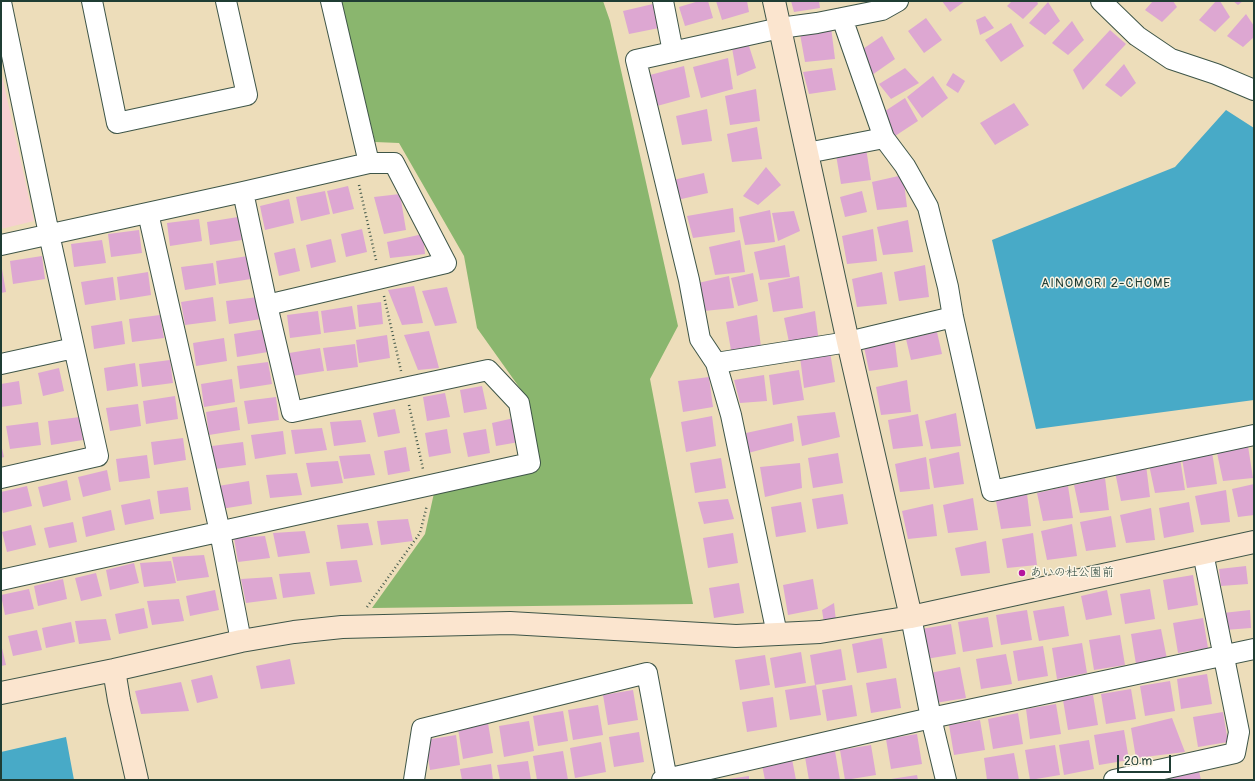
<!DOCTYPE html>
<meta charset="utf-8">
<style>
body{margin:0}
#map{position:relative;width:1255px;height:781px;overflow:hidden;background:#edddba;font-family:Pangolin,sans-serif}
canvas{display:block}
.frame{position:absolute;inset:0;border:2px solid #1f3d34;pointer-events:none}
.scale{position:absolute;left:1117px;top:755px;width:54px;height:18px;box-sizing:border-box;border:2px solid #1f3d34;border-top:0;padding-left:5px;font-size:12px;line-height:14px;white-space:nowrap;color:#1f3d34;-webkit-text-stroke:3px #fcf5e5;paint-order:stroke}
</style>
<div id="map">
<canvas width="1255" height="781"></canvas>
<div class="frame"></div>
<div class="scale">20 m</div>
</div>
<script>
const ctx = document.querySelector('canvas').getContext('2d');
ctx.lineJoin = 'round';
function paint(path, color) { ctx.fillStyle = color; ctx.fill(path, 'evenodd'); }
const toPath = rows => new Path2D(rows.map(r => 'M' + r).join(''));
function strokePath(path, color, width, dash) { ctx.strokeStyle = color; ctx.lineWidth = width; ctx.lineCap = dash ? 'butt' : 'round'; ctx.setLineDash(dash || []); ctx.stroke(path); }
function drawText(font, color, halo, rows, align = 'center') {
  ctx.font = font + ' Pangolin,"Klee One",sans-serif'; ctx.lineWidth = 3; ctx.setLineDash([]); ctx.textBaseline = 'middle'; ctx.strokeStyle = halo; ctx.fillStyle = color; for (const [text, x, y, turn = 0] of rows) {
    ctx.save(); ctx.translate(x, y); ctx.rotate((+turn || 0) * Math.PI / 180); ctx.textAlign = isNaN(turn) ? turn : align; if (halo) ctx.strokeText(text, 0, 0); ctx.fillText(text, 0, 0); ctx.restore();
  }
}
paint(toPath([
 [1,71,34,221,1,229]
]), '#f7cfd2');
paint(toPath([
 [341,1,603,1,610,21,678,326,650,379,693,604,372,608,425,534,434,493,539,469,529,401,477,328,464,256,399,143,375,142]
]), '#8ab66e');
paint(toPath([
 [1226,110,1254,128,1254,400,1036,429,992,240,1175,167],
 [66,737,74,780,1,780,1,752]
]), '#48aac7');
paint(toPath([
 [699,1,708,1,713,18,685,26,679,7],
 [716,1,747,1,749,12,722,20],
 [791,1,819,1,820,8,794,12],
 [942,1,965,1,950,12],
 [1012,1,1037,1,1038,4,1023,19,1007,6],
 [1153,1,1173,1,1177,7,1162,22,1145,10],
 [1216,1,1220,1,1230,17,1215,32,1199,20],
 [1233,1,1243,1,1238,5],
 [1048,2,1060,21,1045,35,1029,23],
 [653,4,659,28,629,34,623,11],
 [1246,14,1254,26,1254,37,1243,47,1227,36],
 [985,16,994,28,980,35,976,20],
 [926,18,942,40,924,53,908,31],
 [1072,21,1084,40,1068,55,1052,43],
 [1011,23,1024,46,1001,62,985,40],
 [831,27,835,59,805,62,800,34],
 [1110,30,1126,44,1083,90,1073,70],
 [882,36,895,59,872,75,857,53],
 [749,46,756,68,737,76,732,48],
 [728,58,733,89,701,98,693,67],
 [1124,64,1136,83,1121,97,1105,85],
 [684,66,690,97,657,106,650,75],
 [832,68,836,90,809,94,803,72],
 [905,68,919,83,891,99,879,84],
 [953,73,965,81,958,93,946,85],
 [933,76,948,98,922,118,907,97],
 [756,89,760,121,730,125,725,96],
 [905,98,918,121,895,136,879,115],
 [1014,103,1029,125,995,145,980,123],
 [707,109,712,141,682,145,676,116],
 [757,127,762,159,732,162,727,134],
 [866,148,871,180,841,184,836,155],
 [766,167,781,185,758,205,743,196],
 [704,173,708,193,677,200,673,180],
 [903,175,907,207,877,210,872,182],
 [348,186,354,209,333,214,327,191],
 [325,191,330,214,301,221,296,197],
 [862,191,867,212,845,217,840,197],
 [400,194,406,230,384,234,374,197],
 [289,199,294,223,265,230,260,206],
 [733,208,735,232,693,238,687,216],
 [770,210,775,242,745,245,739,217],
 [794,211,800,231,778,241,772,213],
 [238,217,242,240,210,245,207,222],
 [199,219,202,241,170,246,167,223],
 [908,220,913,252,883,255,877,227],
 [362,229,367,252,346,257,341,234],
 [873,229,877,261,847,264,842,236],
 [139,230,142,253,111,257,108,234],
 [423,234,425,254,390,258,387,242],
 [331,239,336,262,311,268,306,245],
 [102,240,106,263,74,267,71,244],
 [740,240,745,272,715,275,709,247],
 [785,245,790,277,760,280,754,252],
 [295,248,300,271,279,276,274,253],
 [42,256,45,279,13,284,10,261],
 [248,256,251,279,219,284,216,261],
 [213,263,216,285,185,290,181,267],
 [925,265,929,297,899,301,894,272],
 [1,269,2,269,6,292,1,293],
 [148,272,151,295,120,300,117,277],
 [882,272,887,304,857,307,852,279],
 [753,273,758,301,738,306,731,278],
 [729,276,734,308,704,311,698,283],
 [799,276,803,308,773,312,768,283],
 [113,277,116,300,85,305,81,282],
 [414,286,423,323,402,325,388,290],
 [447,287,457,323,435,326,422,291],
 [213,297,216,321,185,325,181,302],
 [258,297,261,319,229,324,226,301],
 [381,302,383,324,359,327,357,305],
 [352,306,356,329,324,333,321,311],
 [318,311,321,334,290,338,287,315],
 [815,311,819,343,790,347,784,318],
 [160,315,164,338,132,342,129,319],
 [757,315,761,347,731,350,726,322],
 [122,321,125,344,94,349,91,326],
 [265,329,268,352,237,357,234,334],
 [429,331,439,368,418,370,404,335],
 [937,332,942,354,911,360,906,339],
 [387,335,390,358,359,363,356,340],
 [894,335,898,367,869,371,863,342],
 [224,338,227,361,196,366,193,343],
 [355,344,358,367,327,371,323,348],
 [320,348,324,371,292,376,289,353],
 [830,352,835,382,804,388,800,357],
 [170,360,173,383,142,387,139,364],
 [268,362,272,384,240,389,237,366],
 [135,363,138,386,107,391,104,368],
 [59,368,64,391,43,396,38,373],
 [799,370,804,400,773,405,769,375],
 [764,375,767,401,740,403,734,380],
 [709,377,713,407,683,412,678,381],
 [232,379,235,402,204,407,201,384],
 [907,380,911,412,881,415,876,387],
 [19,381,22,404,1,407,1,384],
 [482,386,487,409,464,413,460,390],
 [445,393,450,417,427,421,423,397],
 [175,396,178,419,146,424,143,401],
 [276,397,279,420,248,424,244,401],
 [138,404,141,426,110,431,106,408],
 [237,407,240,430,209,435,206,412],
 [395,409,400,433,378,437,373,413],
 [835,412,840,437,802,446,797,416],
 [956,413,961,446,931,449,925,421],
 [918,414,923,446,893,449,888,420],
 [712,416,716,446,686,452,681,422],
 [80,417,83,440,51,445,48,421],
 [514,418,519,442,496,446,492,423],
 [361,420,366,442,334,446,330,422],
 [38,422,41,445,10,449,6,426],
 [792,423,794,441,748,453,746,433],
 [322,428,327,450,295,454,291,430],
 [447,429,451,453,429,457,425,433],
 [486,429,490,453,468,457,463,433],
 [283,431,286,454,255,459,251,435],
 [183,438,186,460,154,465,151,442],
 [243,442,246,465,215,469,212,446],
 [1,444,4,457,1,458],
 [1248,446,1253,478,1223,481,1217,453],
 [406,447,410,471,388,475,384,451],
 [959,452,964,484,934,488,929,459],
 [1212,452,1217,484,1187,488,1182,459],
 [838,453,843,483,813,488,808,458],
 [370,454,375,475,344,479,339,456],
 [147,455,150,478,119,482,116,459],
 [926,457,930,489,900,492,895,464],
 [721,458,726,488,695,493,690,463],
 [1180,458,1185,490,1155,493,1149,465],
 [338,461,343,483,311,487,306,463],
 [800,463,802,488,765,497,760,467],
 [1146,465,1150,497,1121,501,1115,472],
 [107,470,111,490,83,497,78,477],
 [297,473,302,495,270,498,266,475],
 [1105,478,1109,510,1080,513,1074,485],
 [67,480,71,500,43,507,38,487],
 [249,481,252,504,221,509,218,486],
 [1254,484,1254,515,1238,517,1232,489],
 [27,486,32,506,3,513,1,505,1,492],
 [1068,486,1073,518,1043,521,1037,493],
 [188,487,191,510,160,514,157,491],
 [1226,490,1230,522,1201,525,1195,496],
 [843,494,848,524,817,529,812,499],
 [1027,494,1031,526,1001,529,996,501],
 [973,498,978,530,948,533,943,505],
 [150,499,154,519,125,525,121,505],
 [728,499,734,519,704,524,698,502],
 [801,502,806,532,776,537,771,507],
 [1189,502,1194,532,1164,538,1159,508],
 [933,504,937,536,908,539,902,511],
 [1151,508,1155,540,1126,543,1120,515],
 [111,510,115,530,86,537,82,517],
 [1111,516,1116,547,1086,551,1080,522],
 [408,519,413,541,381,545,377,521],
 [73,522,77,542,49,548,44,528],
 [368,523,373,545,341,549,337,525],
 [1072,524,1077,556,1047,560,1041,531],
 [31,525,36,545,7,552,2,532],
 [305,531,310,553,278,557,273,533],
 [733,533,738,563,708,568,703,538],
 [1033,533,1037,565,1007,568,1002,539],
 [265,536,270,558,238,562,234,538],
 [986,541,990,573,961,576,955,548],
 [204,555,209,577,177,581,172,557],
 [357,560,362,582,330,586,326,562],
 [171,561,176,583,144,587,140,563],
 [134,563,139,583,110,590,106,570],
 [1246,566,1248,584,1221,586,1219,569],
 [310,572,315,594,283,598,279,574],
 [96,573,102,596,81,601,75,578],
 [1193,575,1198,605,1168,610,1163,580],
 [272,577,277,599,246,603,241,579],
 [63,579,67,599,38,606,34,586],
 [813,579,818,609,788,615,783,585],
 [739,583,744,613,714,618,709,588],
 [29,589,34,609,5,615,1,595],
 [1150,589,1155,619,1125,624,1120,594],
 [215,590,219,610,190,616,186,596],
 [1107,590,1112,615,1086,620,1081,596],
 [179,599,184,621,152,625,147,601],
 [834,603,836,621,824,623,822,610],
 [1064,606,1069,636,1039,641,1033,611],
 [144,608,148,628,119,634,115,614],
 [1027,610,1032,640,1001,645,996,615],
 [1250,610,1251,628,1225,630,1223,613],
 [988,617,993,647,963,652,958,622],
 [1203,618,1208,648,1178,653,1173,623],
 [106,619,111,640,79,644,75,621],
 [71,622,75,642,46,648,42,628],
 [951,624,956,654,926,659,921,629],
 [1161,629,1167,659,1136,664,1131,634],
 [37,630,42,650,13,656,8,636],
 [1120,635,1125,665,1094,670,1089,640],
 [882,638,887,668,857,673,852,644],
 [1082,643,1087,673,1057,679,1052,648],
 [1,644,6,665,1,666],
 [1043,646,1048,676,1018,681,1013,651],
 [841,649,846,680,815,685,810,655],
 [801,652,806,683,775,688,770,658],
 [1006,654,1012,684,981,689,976,659],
 [765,655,770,685,740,690,735,660],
 [290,659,295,684,261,689,256,666],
 [960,667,966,698,935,703,930,673],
 [1207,674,1212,704,1181,709,1177,679],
 [212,675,218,698,197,703,191,680],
 [896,678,901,708,871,713,866,683],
 [1170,681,1175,711,1145,716,1140,686],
 [181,682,189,711,141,714,135,691],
 [816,685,821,715,790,720,785,690],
 [852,685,857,716,827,721,822,690],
 [1131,689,1136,719,1106,724,1101,694],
 [633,690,638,720,608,725,603,695],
 [1093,695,1098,725,1068,730,1063,700],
 [773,697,777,727,747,732,742,702],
 [1056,704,1061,734,1030,739,1026,709],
 [598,705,603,735,573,740,568,710],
 [563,711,568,741,538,746,533,716],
 [1223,712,1228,742,1198,747,1193,717],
 [1018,713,1023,744,993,749,988,719],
 [1172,718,1185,752,1136,758,1131,728],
 [980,720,985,750,954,755,949,725],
 [529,721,534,751,504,757,499,726],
 [488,723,493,753,463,759,458,729],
 [1124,730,1129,760,1099,765,1094,735],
 [639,732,644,762,614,767,609,737],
 [917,734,922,764,891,769,886,739],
 [456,735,460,765,430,770,425,740],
 [1089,740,1094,769,1064,775,1059,745],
 [601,742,606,772,575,778,570,748],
 [871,745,876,775,845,780,840,750],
 [1055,745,1060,775,1030,780,1025,750],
 [563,751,568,780,537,780,533,756],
 [835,751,840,780,809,780,805,757],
 [1014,753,1019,780,987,780,984,758],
 [792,759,796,780,765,780,762,765],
 [528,761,531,780,500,780,497,765],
 [491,764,493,780,462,780,460,769],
 [1199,771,1201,780,1170,780,1169,776],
 [917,775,918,780,891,780,891,779],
 [749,776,749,780,728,780,728,779]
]), '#dda7d2');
const street = toPath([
 [92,1,117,123,247,95,226,1],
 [663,1,673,52],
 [1101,1,1137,36,1171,59,1216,74,1254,90],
 [1,2,49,234,98,456,1,478],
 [842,18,884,138,905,166,928,207,948,287,953,317,992,491,1254,435],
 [807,153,884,138],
 [148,213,220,532,241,641],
 [1,245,243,192,369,163],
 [267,305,446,263,394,163,369,163,331,1],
 [716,363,848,342,953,317],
 [1,364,74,348],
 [1,580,530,463,519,403,488,370,292,412,267,305,243,192],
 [911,617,931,718,946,780],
 [777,634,731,415,716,363,700,339,689,280,636,60,780,28,817,23,882,10,898,1],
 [414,780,422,729,647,673,667,780],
 [662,780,931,718,1254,649],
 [1114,780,1235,753,1239,732,1203,553]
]);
const secondary = toPath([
 [774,1,848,342,911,617],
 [114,670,119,700,137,780],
 [1,693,114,670,241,641,294,632,342,627,510,623,736,636,820,632,911,617,1254,542]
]);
strokePath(street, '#3e5548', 22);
strokePath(secondary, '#3e5548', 24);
strokePath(toPath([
 [359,185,376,260],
 [384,296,401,371],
 [409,405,423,469],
 [367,607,420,533,427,505]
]), '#3e5548', 2.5, [1, 3]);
strokePath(street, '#fff', 20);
strokePath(secondary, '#fbe5cf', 22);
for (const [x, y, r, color] of [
 [1022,573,4,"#b5179e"]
]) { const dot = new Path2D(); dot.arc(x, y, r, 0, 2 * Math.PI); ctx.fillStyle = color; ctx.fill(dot); strokePath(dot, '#fcf5e5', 1.5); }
drawText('12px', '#1f3d34', '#fcf5e5', [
 ["あいの杜公園前",1030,573]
], 'left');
ctx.letterSpacing = '1px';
drawText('13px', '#1f3d34', '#fcf5e5', [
 ["AINOMORI 2-CHOME",1106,284]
]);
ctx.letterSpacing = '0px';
</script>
